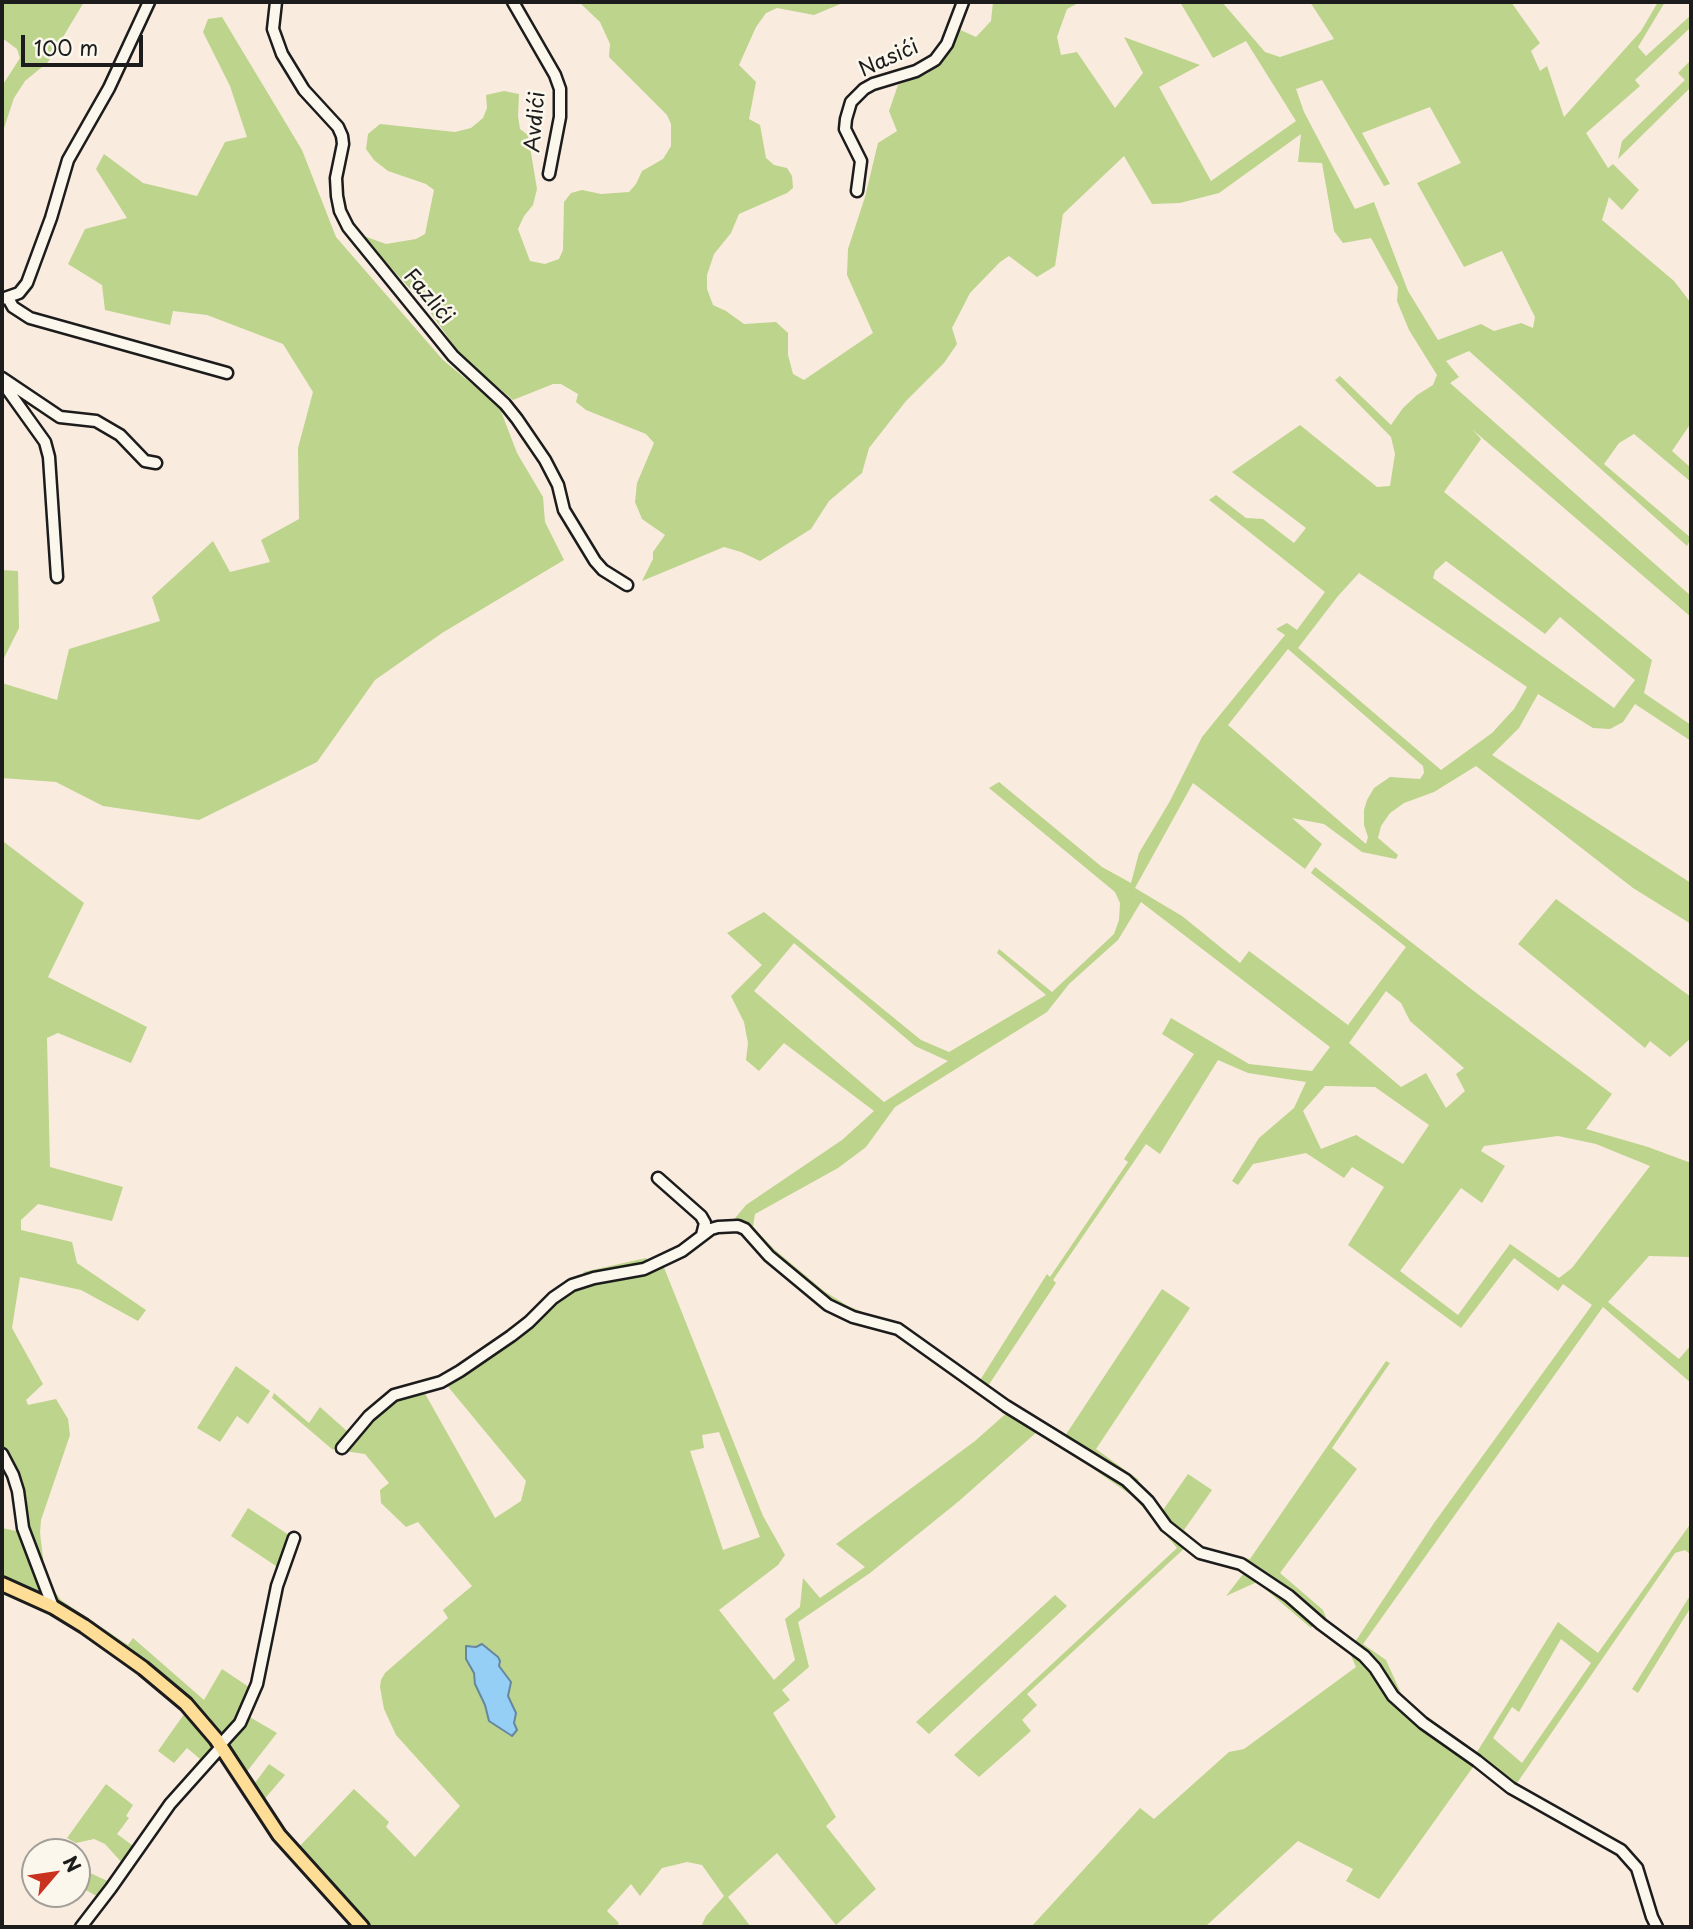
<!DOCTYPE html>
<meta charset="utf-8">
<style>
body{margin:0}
#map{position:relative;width:1693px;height:1929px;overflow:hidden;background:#faebdf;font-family:"Playpen Sans",sans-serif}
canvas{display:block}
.frame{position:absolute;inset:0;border:4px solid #1c1c1c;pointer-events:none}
.north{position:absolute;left:21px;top:1838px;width:70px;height:70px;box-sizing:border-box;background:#fbf7ec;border:2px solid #a29f99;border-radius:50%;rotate:61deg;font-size:19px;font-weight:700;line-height:28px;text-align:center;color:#1c1c1c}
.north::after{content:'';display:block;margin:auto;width:24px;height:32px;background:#c8321e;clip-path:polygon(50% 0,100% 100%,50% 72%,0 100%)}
.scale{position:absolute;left:21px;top:35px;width:122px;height:32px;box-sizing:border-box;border:4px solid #1c1c1c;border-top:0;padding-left:9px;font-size:21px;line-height:24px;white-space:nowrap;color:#1c1c1c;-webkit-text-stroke:5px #fbf7ec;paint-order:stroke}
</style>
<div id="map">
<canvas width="1693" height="1929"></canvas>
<div class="frame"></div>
<div class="north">N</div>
<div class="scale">100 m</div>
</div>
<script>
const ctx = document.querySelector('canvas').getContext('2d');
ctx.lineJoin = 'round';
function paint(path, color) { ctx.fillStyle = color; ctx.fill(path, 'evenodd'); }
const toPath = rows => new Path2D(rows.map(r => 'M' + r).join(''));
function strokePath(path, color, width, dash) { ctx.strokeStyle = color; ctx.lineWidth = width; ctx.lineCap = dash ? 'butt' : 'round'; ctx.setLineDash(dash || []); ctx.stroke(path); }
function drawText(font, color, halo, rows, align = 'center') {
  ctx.font = font + ' "Playpen Sans",sans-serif'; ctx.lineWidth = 5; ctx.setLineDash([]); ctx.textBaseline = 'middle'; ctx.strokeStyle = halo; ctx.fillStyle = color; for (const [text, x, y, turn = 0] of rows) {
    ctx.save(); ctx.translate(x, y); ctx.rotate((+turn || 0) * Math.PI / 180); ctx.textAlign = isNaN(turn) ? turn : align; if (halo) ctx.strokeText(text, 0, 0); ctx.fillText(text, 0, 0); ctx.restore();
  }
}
paint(toPath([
 [2,2,84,2,48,62,25,81,14,98,4,128,2,128,2,86,20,58,17,49,2,38],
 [579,2,845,2,814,15,777,8,766,13,756,27,739,65,756,82,749,119,760,125,766,158,774,165,787,168,792,176,793,188,787,193,739,214,731,233,714,254,707,275,707,289,713,305,726,311,744,324,776,322,788,333,788,355,793,374,804,380,873,333,847,275,848,249,865,197,878,143,897,131,889,111,898,85,927,74,943,60,956,28,976,37,991,21,993,2,1080,2,1067,9,1057,37,1061,55,1077,52,1115,108,1143,73,1124,37,1200,65,1159,87,1211,181,1296,121,1246,41,1213,58,1180,2,1222,2,1265,52,1280,57,1334,39,1310,2,1511,2,1540,43,1531,51,1540,71,1547,66,1564,117,1641,31,1658,2,1665,2,1638,47,1646,56,1691,15,1691,27,1635,80,1640,86,1586,133,1608,168,1613,164,1639,190,1622,210,1609,197,1602,220,1674,281,1691,303,1691,423,1672,451,1691,468,1691,482,1634,434,1619,443,1604,464,1691,538,1687,546,1469,351,1446,361,1459,377,1450,383,1691,596,1691,617,1473,430,1481,439,1444,492,1652,660,1644,693,1691,725,1691,741,1635,704,1623,722,1610,729,1593,728,1538,694,1519,728,1492,755,1691,883,1691,924,1633,888,1476,766,1434,792,1404,803,1390,813,1381,826,1378,838,1398,855,1396,859,1362,852,1324,824,1292,818,1322,844,1305,869,1193,783,1135,888,1182,916,1240,963,1249,951,1348,1025,1406,947,1311,873,1315,867,1475,992,1612,1094,1586,1129,1648,1147,1691,1163,1691,1257,1649,1256,1608,1302,1679,1359,1691,1345,1691,1383,1603,1307,1363,1644,1386,1660,1405,1702,1477,1752,1558,1622,1598,1653,1691,1523,1691,1555,1685,1550,1675,1553,1515,1786,1478,1760,1379,1899,1346,1881,1353,1869,1298,1841,1205,1927,1031,1927,1140,1808,1154,1819,1229,1752,1244,1749,1356,1667,1346,1644,1351,1648,1434,1523,1592,1305,1563,1284,1558,1291,1514,1258,1461,1328,1348,1245,1384,1187,1352,1167,1344,1178,1306,1153,1253,1164,1238,1185,1232,1181,1259,1138,1294,1108,1306,1082,1248,1073,1218,1060,1160,1154,1146,1144,1053,1280,1056,1283,986,1389,977,1385,1047,1274,1050,1277,1128,1162,1124,1159,1194,1054,1162,1034,1171,1018,1249,1064,1312,1071,1330,1047,1141,902,1118,940,1069,984,1047,1012,895,1107,866,1147,838,1168,755,1214,753,1227,774,1249,824,1291,848,1306,863,1312,864,1317,841,1311,731,1223,746,1205,842,1140,874,1111,784,1043,759,1071,746,1060,748,1043,744,1022,731,996,762,965,727,933,764,912,921,1040,949,1052,1046,995,997,953,999,949,1052,992,1114,934,1119,920,1120,903,1115,892,989,788,999,782,1102,867,1131,883,1139,853,1170,801,1202,737,1285,635,1276,629,1287,623,1297,630,1325,592,1209,500,1216,495,1246,518,1263,519,1294,543,1306,528,1232,472,1300,425,1377,487,1390,486,1395,454,1391,437,1335,380,1340,376,1391,425,1403,408,1417,395,1433,385,1437,375,1409,330,1397,301,1398,287,1371,238,1343,243,1334,231,1322,163,1298,162,1301,134,1219,193,1180,203,1152,204,1124,156,1063,214,1055,266,1037,277,1009,256,1000,262,970,293,952,328,957,344,944,363,906,401,869,448,862,473,829,501,811,529,760,561,741,552,724,547,642,581,653,559,653,552,665,535,642,519,635,502,637,483,654,443,646,434,586,410,576,402,578,394,561,384,553,384,513,400,462,357,425,305,361,235,386,244,416,239,425,234,434,190,426,184,388,171,374,160,366,149,368,134,380,124,455,132,471,128,483,118,487,108,486,95,504,91,519,94,518,116,520,129,528,135,537,189,533,205,524,216,518,229,530,261,545,264,559,259,563,250,564,202,571,193,582,190,601,194,629,192,636,184,642,171,663,159,671,146,671,124,667,115,609,57,610,44,600,22],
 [1322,80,1384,186,1390,184,1362,133,1430,107,1461,163,1417,183,1464,267,1502,251,1535,317,1533,328,1521,323,1494,331,1481,324,1438,340,1408,291,1374,202,1355,209,1304,112,1296,89],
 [1446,561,1545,634,1560,617,1635,680,1614,708,1433,578,1435,571],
 [1359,573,1527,687,1514,709,1492,733,1441,770,1298,648,1338,596],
 [1288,649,1423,766,1424,773,1420,779,1390,777,1374,788,1367,800,1364,810,1364,825,1368,837,1366,844,1228,725],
 [794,943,915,1046,948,1061,884,1102,754,991],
 [1386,991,1401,1003,1410,1021,1464,1068,1456,1074,1465,1091,1446,1108,1426,1073,1401,1087,1349,1043],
 [1325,1086,1375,1087,1429,1125,1403,1164,1356,1135,1321,1149,1303,1111],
 [1558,1136,1596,1144,1650,1166,1572,1268,1559,1278,1510,1244,1458,1315,1400,1271,1461,1188,1482,1203,1505,1166,1481,1151,1484,1146],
 [1561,1639,1591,1663,1522,1763,1493,1738,1512,1707,1519,1712],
 [222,17,302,150,336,237,443,360,499,406,517,453,543,497,545,522,564,560,442,633,375,680,317,762,199,820,103,806,56,782,2,778,2,683,57,700,69,649,160,621,152,597,213,541,230,572,270,562,261,540,299,519,298,448,313,392,283,344,207,315,173,311,170,325,105,310,102,285,68,264,85,229,127,218,96,169,104,154,143,183,197,196,225,142,247,137,230,86,203,32,208,19],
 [1691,60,1691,87,1618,159,1622,141,1685,80,1678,73],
 [2,570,18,571,19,628,2,662],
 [2,836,4,842,84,903,48,977,147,1027,131,1063,58,1033,47,1038,50,1167,123,1187,112,1221,38,1204,21,1220,21,1230,72,1242,77,1263,146,1310,138,1321,81,1290,20,1277,12,1328,43,1384,26,1400,28,1405,56,1399,68,1419,70,1435,41,1520,40,1533,44,1566,49,1584,61,1600,128,1645,133,1638,204,1700,222,1669,252,1689,235,1726,220,1737,203,1715,181,1693,55,1602,33,1550,12,1465,2,1448],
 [1556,899,1691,997,1691,1038,1670,1057,1650,1041,1645,1048,1518,944],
 [646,1258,651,1265,663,1265,763,1516,785,1555,778,1565,719,1610,774,1680,795,1660,785,1619,800,1607,803,1578,820,1598,865,1567,836,1544,975,1441,1010,1410,1061,1442,1162,1289,1190,1308,1096,1449,1139,1480,1135,1485,1161,1513,1188,1474,1212,1490,1184,1530,1200,1545,1217,1553,1250,1559,1386,1361,1390,1363,1332,1448,1357,1469,1280,1573,1323,1610,1331,1630,1316,1622,1311,1628,1257,1582,1226,1596,1244,1573,1235,1564,1187,1546,1027,1694,1037,1705,1022,1720,1031,1731,979,1777,954,1755,1177,1548,1134,1497,1038,1431,959,1501,870,1573,798,1622,809,1667,782,1690,790,1700,773,1713,836,1817,826,1826,876,1889,836,1925,777,1853,728,1897,751,1927,701,1927,706,1916,724,1896,702,1865,687,1862,662,1868,640,1896,631,1884,607,1911,619,1923,616,1927,367,1927,298,1848,354,1789,389,1822,386,1827,415,1857,460,1806,396,1735,384,1709,380,1687,381,1680,385,1673,448,1618,443,1610,472,1586,418,1522,406,1527,381,1503,380,1490,389,1483,365,1454,344,1451,334,1462,386,1404,396,1399,423,1390,495,1518,521,1501,526,1481,445,1383,588,1278,583,1272],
 [719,1432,760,1537,723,1550,690,1451,704,1448,702,1435],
 [482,1644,498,1657,499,1666,510,1689,508,1696,516,1713,514,1723,517,1730,510,1736,489,1721,485,1705,475,1684,471,1645,476,1647],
 [236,1366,270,1391,248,1424,237,1416,220,1442,197,1428],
 [274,1393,309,1423,320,1407,348,1432,333,1450,272,1398],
 [248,1508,292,1537,279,1568,231,1536],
 [2,1528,21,1532,44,1596,2,1580],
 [1691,1594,1691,1607,1638,1693,1632,1689],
 [1055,1595,1067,1606,929,1734,916,1722],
 [187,1710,213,1744,193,1773,190,1771,200,1759,187,1748,174,1763,158,1751],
 [248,1716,277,1733,245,1774,228,1744],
 [269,1764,285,1775,262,1802,252,1787],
 [106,1784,133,1805,126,1816,129,1818,117,1834,136,1848,125,1866,105,1844,94,1839,76,1843,67,1838],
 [77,1867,112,1883,100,1898,77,1885]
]), '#bcd48b');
const water = toPath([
 [482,1644,498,1657,500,1661,499,1666,511,1682,508,1696,516,1713,514,1723,517,1730,512,1736,489,1721,485,1705,475,1684,474,1673,466,1659,466,1646,476,1647,482,1644]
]);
paint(water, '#96cff6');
strokePath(water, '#65879f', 2);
const minor = toPath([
 [276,2,273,29,282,54,304,90,338,127,342,136,343,144,336,178,337,196,340,211,348,227,453,356,505,404,517,419,545,460,558,485,564,510,595,561,603,570,627,585],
 [513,2,555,75,560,89,560,117,549,174],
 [857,191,861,161,845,129,846,119,851,102,864,89,873,84,916,71,935,60,947,44,963,2],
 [8,298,13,307,30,318,227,373],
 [2,299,19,293,27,283,51,218,68,160,109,88,149,2],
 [2,378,60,417,96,421,120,435,145,461,156,463],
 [2,382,45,442,49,457,57,577],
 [658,1178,701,1216,705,1223,702,1235],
 [342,1448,369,1416,394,1395,441,1382,460,1371,511,1336,529,1322,553,1298,572,1285,594,1278,644,1269,682,1251,711,1229,718,1227,738,1226,745,1229,769,1256,828,1305,853,1317,898,1329,1006,1406,1126,1480,1148,1501,1166,1526,1200,1553,1241,1564,1289,1596,1321,1624,1364,1656,1375,1668,1393,1696,1423,1723,1477,1761,1511,1788,1621,1850,1637,1868,1652,1917,1657,1927],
 [2,1454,13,1475,18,1491,23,1528,53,1607],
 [220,1745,240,1723,257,1684,277,1586,294,1538],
 [81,1927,111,1888,170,1804,221,1747]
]);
const major = toPath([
 [2,1584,53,1607,84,1626,143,1668,186,1704,216,1739,279,1835,362,1927]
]);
strokePath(minor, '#1c1c1c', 15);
strokePath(major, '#1c1c1c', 18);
strokePath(minor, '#fbf7ec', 10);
strokePath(major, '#fedd96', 12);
drawText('21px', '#1c1c1c', '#fbf7ec', [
 ["Nasići",889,59,-24],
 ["Avdići",536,122,-85],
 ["Fazlići",428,297,50]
]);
</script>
